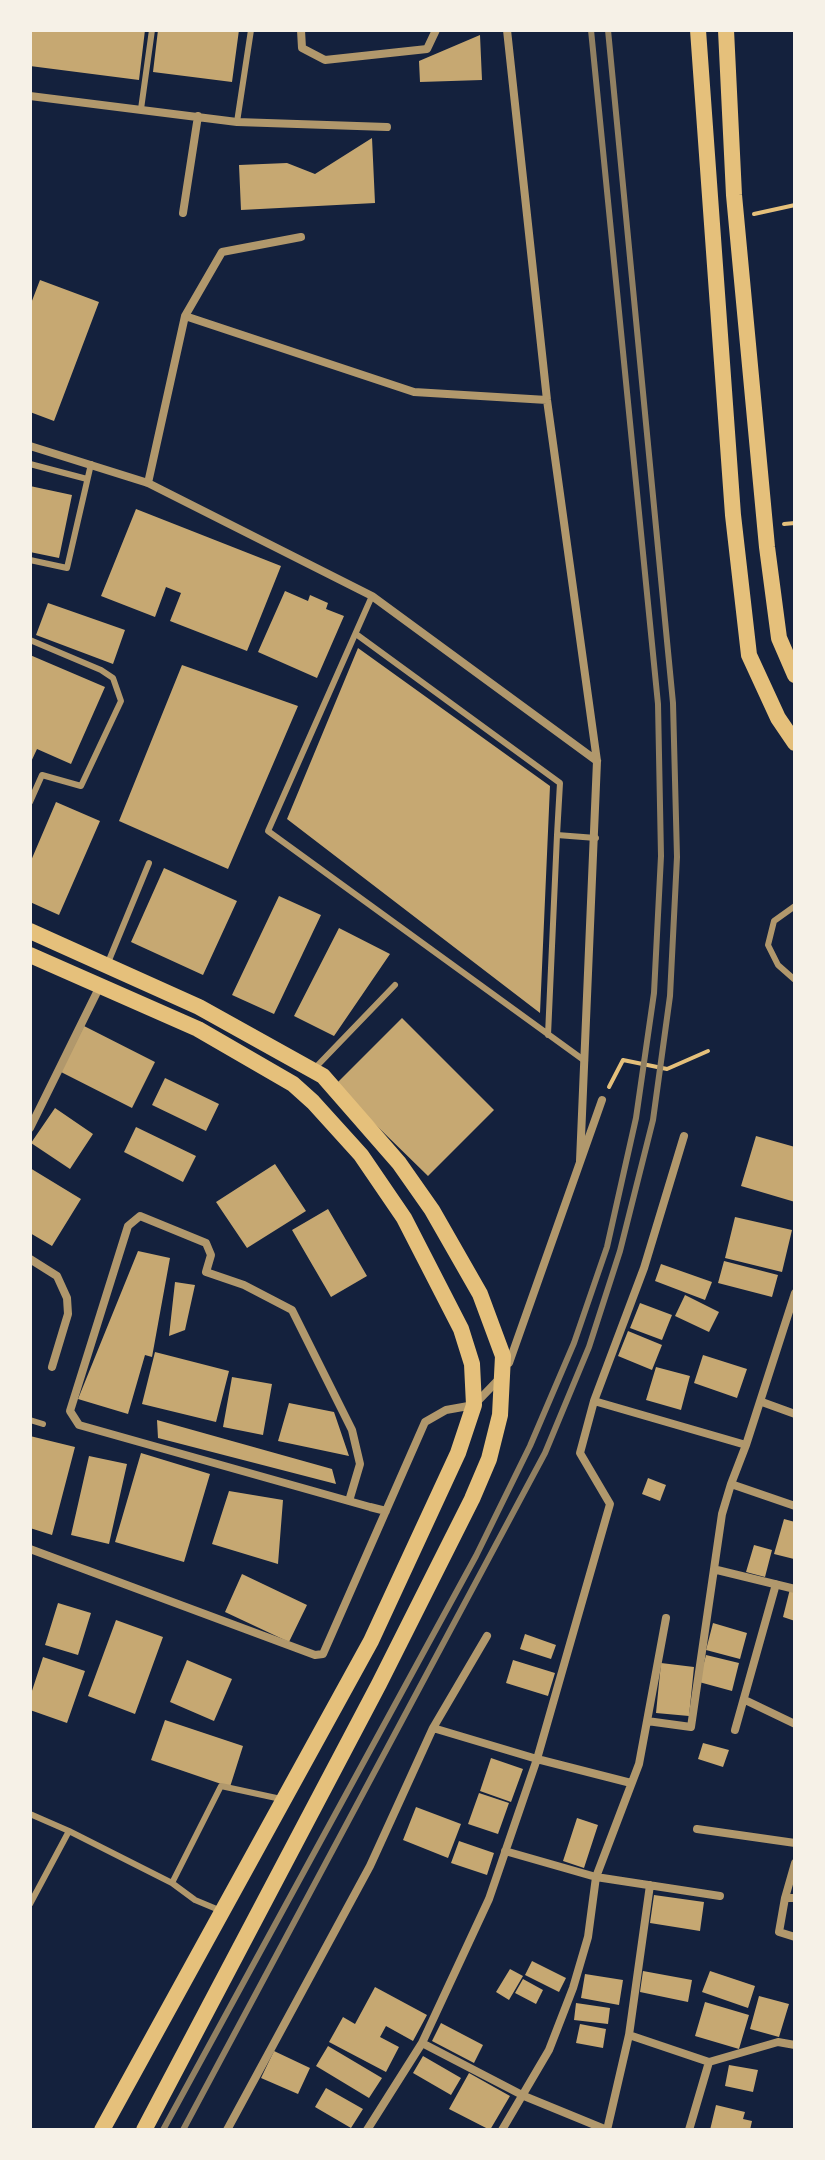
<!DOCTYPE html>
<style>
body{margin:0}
#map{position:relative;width:825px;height:2160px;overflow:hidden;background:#14213d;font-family:"DM Sans",sans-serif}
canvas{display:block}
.frame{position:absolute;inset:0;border:32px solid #f6f1e7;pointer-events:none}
</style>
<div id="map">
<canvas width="825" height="2160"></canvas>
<div class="frame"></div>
</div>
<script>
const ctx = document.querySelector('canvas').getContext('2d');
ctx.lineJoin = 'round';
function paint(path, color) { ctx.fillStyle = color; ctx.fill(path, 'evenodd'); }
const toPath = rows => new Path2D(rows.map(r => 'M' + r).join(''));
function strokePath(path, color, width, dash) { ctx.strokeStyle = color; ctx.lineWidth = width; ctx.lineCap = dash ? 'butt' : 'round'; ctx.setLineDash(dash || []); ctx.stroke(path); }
paint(toPath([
 [30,30,145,30,139,80,30,66],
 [158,30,239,30,232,82,153,72],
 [480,35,482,80,420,82,419,61],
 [372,138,375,203,241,210,239,165,287,163,315,174],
 [40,280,99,302,54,421,30,412,30,306],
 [30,486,72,495,59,558,30,552],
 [136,509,281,566,247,651,170,621,181,593,166,587,155,617,101,596],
 [285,591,308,601,310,595,328,603,326,609,344,616,317,678,258,652],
 [48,603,125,630,113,664,36,635],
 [358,648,550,786,540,1013,287,819],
 [30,655,105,687,71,764,37,749,30,764],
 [182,665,298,706,228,869,119,821],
 [56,802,100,821,59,915,30,902,30,863],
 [164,868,237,901,203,975,131,942],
 [279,896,321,915,274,1014,232,995],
 [339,928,390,954,334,1036,294,1016],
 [402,1018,494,1110,428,1176,335,1085],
 [84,1026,155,1062,132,1108,61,1072],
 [165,1078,219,1104,206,1131,152,1105],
 [55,1108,93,1134,70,1169,31,1143],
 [136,1127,196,1156,183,1182,124,1152],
 [756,1136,795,1147,795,1202,741,1186],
 [275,1164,306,1211,247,1248,216,1202],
 [30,1168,81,1199,52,1246,30,1233],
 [328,1209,367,1276,331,1297,292,1230],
 [735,1217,792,1230,782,1272,725,1258],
 [138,1251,170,1258,152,1357,145,1355,128,1414,78,1399],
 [724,1261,778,1275,772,1297,718,1283],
 [661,1264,712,1282,705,1300,655,1281],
 [175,1282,195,1285,185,1330,169,1336],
 [685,1295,719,1312,709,1332,675,1316],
 [640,1303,672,1315,662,1340,630,1328],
 [628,1331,662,1345,652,1370,618,1356],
 [155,1352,229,1371,216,1422,142,1404],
 [703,1355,747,1369,737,1398,694,1383],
 [656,1367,690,1376,681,1410,646,1400],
 [232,1377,272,1384,263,1435,223,1427],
 [289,1403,334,1412,349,1456,278,1441],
 [157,1420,332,1469,336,1484,158,1438],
 [30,1436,75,1447,52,1535,30,1528],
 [141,1453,210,1474,184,1562,115,1542],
 [89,1456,127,1464,109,1544,71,1535],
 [648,1478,666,1485,660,1501,642,1494],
 [229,1491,283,1500,278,1564,212,1544],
 [784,1519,795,1522,794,1559,774,1554],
 [754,1545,772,1550,765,1577,746,1572],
 [242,1574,307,1605,289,1642,225,1612],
 [790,1589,795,1591,795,1621,783,1617],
 [58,1603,91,1613,78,1655,45,1645],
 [116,1620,163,1637,135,1714,88,1696],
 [713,1623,747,1633,740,1659,706,1650],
 [525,1634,556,1645,551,1659,520,1649],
 [706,1655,739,1663,732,1691,699,1682],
 [43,1657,85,1671,67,1723,30,1710,30,1697],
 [187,1660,232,1679,214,1721,170,1702],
 [513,1660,555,1673,548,1696,506,1683],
 [661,1663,694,1667,689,1716,656,1713],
 [165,1720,243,1746,230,1787,151,1760],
 [703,1743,729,1750,723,1767,698,1759],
 [491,1758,523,1769,511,1802,480,1791],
 [479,1793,509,1803,498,1834,468,1824],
 [416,1807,461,1824,448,1858,403,1840],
 [577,1818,598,1825,584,1868,563,1861],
 [459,1841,494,1853,487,1875,451,1863],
 [654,1895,704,1902,700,1931,650,1923],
 [532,1961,566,1978,559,1992,525,1975],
 [510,1969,523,1976,509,2000,496,1992],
 [643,1971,692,1980,688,2002,640,1992],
 [710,1971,755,1986,748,2008,702,1992],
 [585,1974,623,1980,619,2005,581,1998],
 [523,1979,543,1990,536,2004,515,1993],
 [375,1987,427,2015,413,2041,386,2026,380,2037,399,2047,386,2072,329,2042,343,2017,355,2024],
 [759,1996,789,2004,779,2037,750,2029],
 [705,2002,749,2015,739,2049,695,2036],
 [576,2003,610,2008,608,2024,574,2020],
 [441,2023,483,2045,474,2063,432,2041],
 [580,2024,606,2029,603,2048,576,2043],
 [328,2046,382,2078,369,2098,316,2066],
 [274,2051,310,2068,298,2094,261,2078],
 [423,2056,461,2078,451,2095,413,2073],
 [729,2065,758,2070,753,2092,725,2086],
 [469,2073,510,2096,490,2130,449,2109],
 [326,2088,363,2109,351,2128,315,2107],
 [716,2105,745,2112,743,2119,752,2121,750,2130,710,2130]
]), '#c6a872');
strokePath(toPath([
 [754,214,795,205],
 [784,524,795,523],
 [609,1087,623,1060,667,1069,708,1051]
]), '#e5c07b', 4);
strokePath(toPath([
 [141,109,152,30],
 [237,122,251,30],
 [30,464,87,479],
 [30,560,67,568,91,464],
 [372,596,268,831,585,1061],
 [356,634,560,783,557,835],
 [30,640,101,670,113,678,121,701,81,786,42,775,30,802],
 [795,906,774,921,768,945,778,965,795,980],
 [107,965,149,863],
 [548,1035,557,835,596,838],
 [315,1068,395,985],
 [30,1420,43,1424],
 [30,1814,69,1831],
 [172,1883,195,1900,219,1910],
 [30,1904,69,1831,172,1883,221,1786,281,1799]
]), '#b1986c', 6);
strokePath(toPath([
 [301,30,302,48,325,60,427,49,436,30],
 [507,30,547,400,597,761,580,1161],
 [30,96,237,122,387,127],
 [183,213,198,116],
 [185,316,414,392,547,400],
 [30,446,148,483,372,596,597,761],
 [148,483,185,316,222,252,301,237],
 [30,1128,100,986],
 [30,1259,57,1276,67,1298,68,1314,52,1367],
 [509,1363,602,1100],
 [594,1401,644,1268,684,1136],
 [762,1402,795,1414],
 [746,1445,795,1293],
 [349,1501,360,1464,352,1430,292,1310,244,1285,206,1272,211,1255,206,1243,140,1216,128,1226,70,1411,79,1425,370,1507,386,1511],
 [30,1549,315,1655,323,1654,425,1422,446,1410,474,1405,500,1378],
 [717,1570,795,1589],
 [745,1700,795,1724],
 [647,1721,666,1618],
 [735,1730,776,1584],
 [631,1783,537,1759,610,1504,580,1453,594,1401,746,1445,731,1484],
 [697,1829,795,1843],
 [505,1851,596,1877,720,1896],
 [785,1898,795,1863],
 [795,1898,785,1898,779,1932,795,1937],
 [629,2035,709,2062,689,2130],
 [422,2043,524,2096,607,2130,629,2035,650,1885],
 [709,2062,778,2042,795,2045],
 [227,2130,370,1866,433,1728,487,1636],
 [367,2130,422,2043,489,1899,537,1759,433,1728],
 [502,2130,549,2050,573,1988,588,1937,596,1877,639,1764,647,1721,691,1727,722,1514,731,1484,795,1506]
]), '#b1986c', 8);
strokePath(toPath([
 [698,30,733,515,749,655,778,718,795,743],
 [726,30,734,195,767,547,779,638,795,675],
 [30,931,199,1007,323,1076,399,1163,432,1210,480,1294,503,1356,500,1415,489,1459,472,1499,379,1684,144,2130],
 [30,955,198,1029,293,1084,313,1102,361,1155,404,1218,461,1329,472,1364,474,1405,458,1453,371,1641,102,2130]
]), '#e5c07b', 16);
strokePath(toPath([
 [163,2130,476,1556,530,1446,574,1343,607,1247,636,1118,654,993,661,856,658,704,591,30],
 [183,2130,545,1453,589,1347,620,1251,653,1120,670,996,677,857,673,703,608,30]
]), '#918062', 6);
</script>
